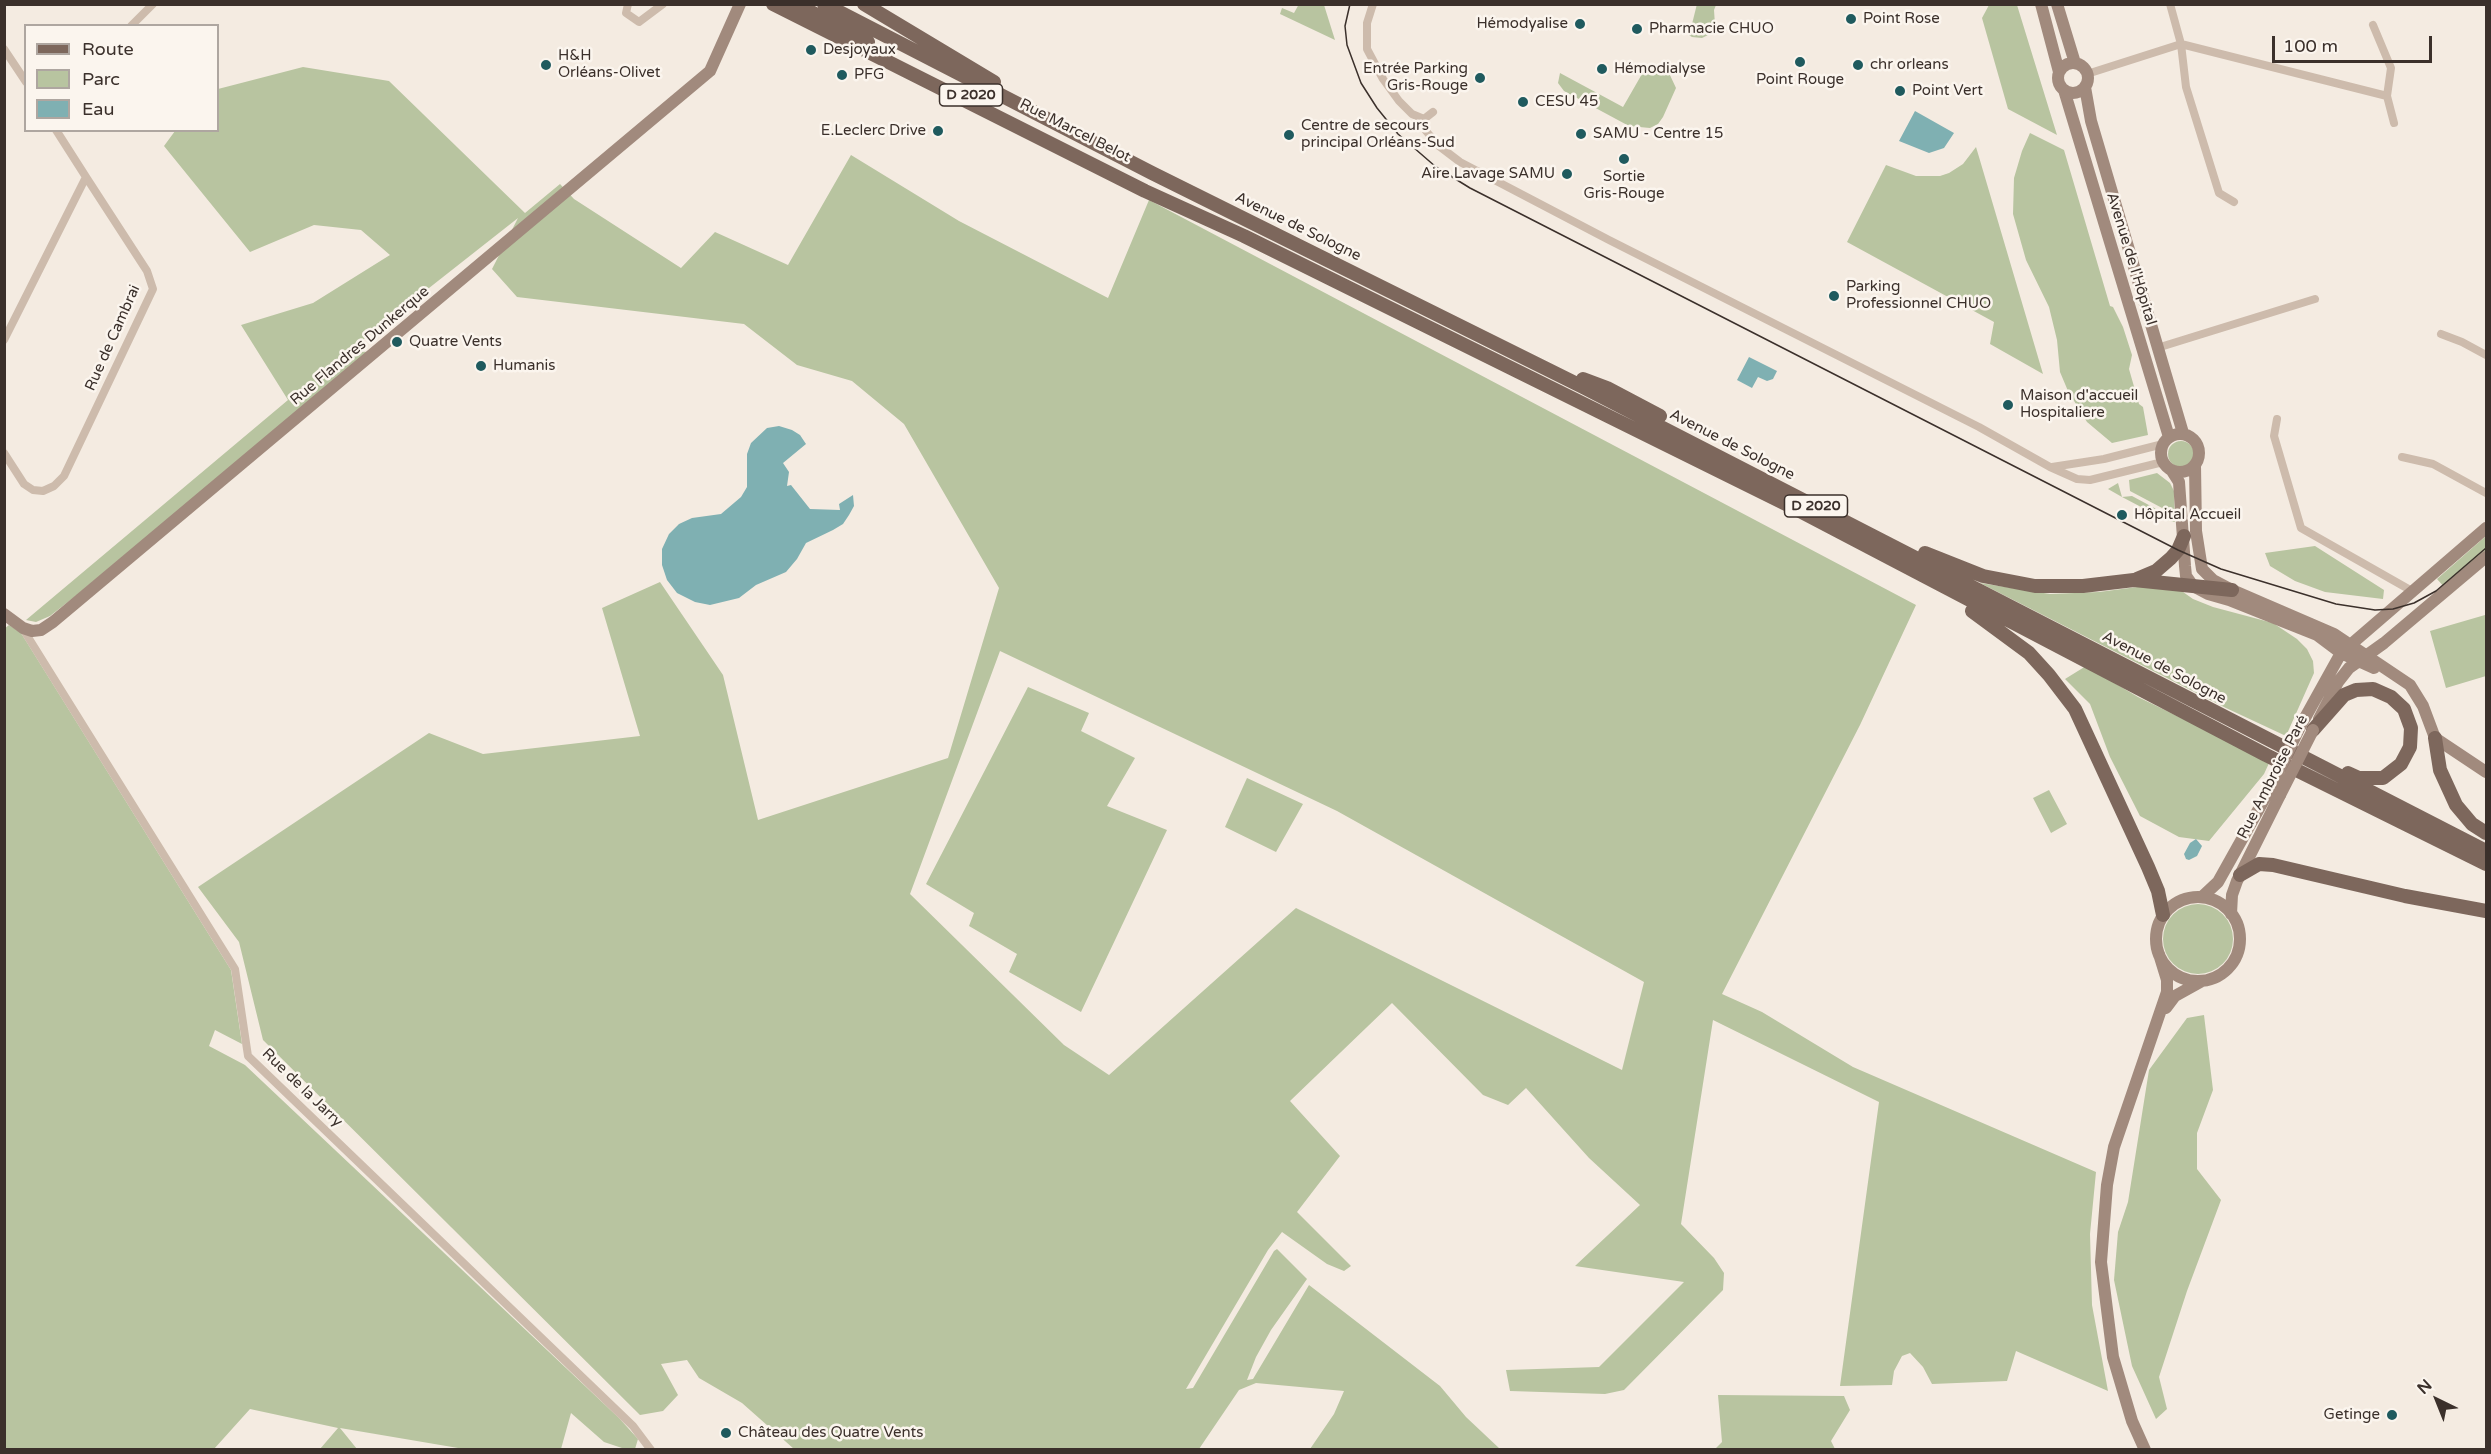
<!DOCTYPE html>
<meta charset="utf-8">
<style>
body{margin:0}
#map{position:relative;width:2491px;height:1454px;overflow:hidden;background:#f4ebe1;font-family:"Varela Round",sans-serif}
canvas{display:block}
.frame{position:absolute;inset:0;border:6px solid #3b302b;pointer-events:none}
.legend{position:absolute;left:24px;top:24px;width:195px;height:108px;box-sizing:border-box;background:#fbf5ee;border:2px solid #aea6a0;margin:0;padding:8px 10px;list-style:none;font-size:18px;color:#3b302b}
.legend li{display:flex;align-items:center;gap:12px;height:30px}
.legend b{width:30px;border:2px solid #aea6a0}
.north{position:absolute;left:2407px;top:1370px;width:60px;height:60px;-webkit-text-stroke:4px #fbf5ee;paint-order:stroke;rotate:317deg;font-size:16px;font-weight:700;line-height:24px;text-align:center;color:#3b302b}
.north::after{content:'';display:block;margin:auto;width:21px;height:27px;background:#3b302b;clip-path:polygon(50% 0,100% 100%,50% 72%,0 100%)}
.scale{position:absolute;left:2272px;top:36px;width:160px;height:27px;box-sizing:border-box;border:3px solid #3b302b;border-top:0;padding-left:8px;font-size:18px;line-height:21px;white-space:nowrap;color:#3b302b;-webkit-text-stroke:4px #fbf5ee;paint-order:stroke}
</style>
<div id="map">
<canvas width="2491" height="1454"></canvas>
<div class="frame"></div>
<ul class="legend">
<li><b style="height:8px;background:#7d675c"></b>Route</li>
<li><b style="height:16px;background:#b8c4a0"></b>Parc</li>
<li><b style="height:16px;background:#7fb0b2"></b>Eau</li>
</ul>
<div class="north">N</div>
<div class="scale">100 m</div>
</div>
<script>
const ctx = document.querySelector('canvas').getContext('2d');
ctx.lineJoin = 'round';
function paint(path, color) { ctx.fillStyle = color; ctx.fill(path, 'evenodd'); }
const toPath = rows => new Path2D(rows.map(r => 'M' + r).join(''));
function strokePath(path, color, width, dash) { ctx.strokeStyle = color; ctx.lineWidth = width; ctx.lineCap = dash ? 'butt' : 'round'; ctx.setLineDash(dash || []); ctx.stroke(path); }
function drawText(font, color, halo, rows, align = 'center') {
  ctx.font = font + ' "Varela Round",sans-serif'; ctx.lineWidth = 5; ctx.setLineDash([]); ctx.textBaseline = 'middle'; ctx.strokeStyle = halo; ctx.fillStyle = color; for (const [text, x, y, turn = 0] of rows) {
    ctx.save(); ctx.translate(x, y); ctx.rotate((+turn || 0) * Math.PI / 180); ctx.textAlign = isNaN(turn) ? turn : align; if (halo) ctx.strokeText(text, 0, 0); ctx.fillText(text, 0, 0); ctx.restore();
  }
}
paint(toPath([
 [1299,4,1324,5,1335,40,1280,14,1282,8,1294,13],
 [1697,4,1716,5,1714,10,1715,25,1708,35,1702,38,1692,37,1687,34,1691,28],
 [1989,5,2017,5,2057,135,2008,109,1982,18],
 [1654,63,1669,73,1676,88,1663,117,1658,124,1650,128,1629,126,1564,91,1558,83,1560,73,1623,107,1646,67,1651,68],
 [303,67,389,81,525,213,560,184,574,199,681,268,715,232,788,265,851,155,959,221,1108,298,1149,200,1916,605,1860,725,1722,994,1762,1012,1853,1067,2096,1172,2090,1234,2092,1305,2108,1391,2016,1351,2007,1381,1932,1384,1923,1367,1910,1353,1902,1356,1894,1371,1892,1385,1840,1386,1879,1102,1713,1020,1681,1224,1714,1258,1724,1273,1723,1290,1624,1390,1605,1394,1510,1391,1506,1370,1599,1367,1684,1282,1575,1266,1640,1205,1589,1158,1526,1088,1508,1105,1483,1095,1392,1003,1290,1101,1340,1156,1297,1212,1351,1266,1344,1271,1327,1264,1282,1232,1268,1250,1186,1389,1193,1388,1274,1251,1277,1249,1307,1279,1271,1330,1256,1357,1247,1380,1253,1379,1309,1285,1440,1386,1466,1417,1500,1449,1310,1449,1334,1414,1344,1391,1256,1383,1239,1390,1199,1449,794,1449,742,1403,699,1378,687,1360,661,1364,678,1395,663,1411,640,1415,263,1040,239,942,198,887,429,733,483,754,640,736,602,608,660,582,723,675,758,820,948,758,999,588,904,424,852,381,797,365,744,324,517,297,492,269,518,218,349,351,368,352,78,594,50,616,36,622,26,620,288,400,241,325,313,303,390,255,361,230,314,225,250,252,164,146,175,131,218,130,218,89],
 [1000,651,1337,811,1644,982,1622,1070,1296,908,1109,1075,1064,1045,910,894],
 [2030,133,2064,150,2110,306,2113,307,2123,327,2132,355,2129,369,2139,404,2143,407,2148,435,2112,443,2087,422,2068,391,2060,372,2057,340,2049,307,2026,260,2013,214,2014,178,2022,151],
 [1976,147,1979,157,2043,374,1990,344,1994,322,1847,242,1886,165,1916,176,1940,176,1949,173,1963,164],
 '2168 454a13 13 0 1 1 26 0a13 13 0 1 1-26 0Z',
 [2157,473,2170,483,2174,491,2175,522,2169,521,2164,509,2130,491,2129,480],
 [2118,483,2122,497,2132,496,2160,511,2164,519,2122,497,2108,489],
 [2486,536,2486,552,2445,588,2437,579],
 [2315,546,2384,590,2383,599,2325,592,2295,581,2270,566,2265,553],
 [1980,583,2050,594,2099,592,2137,587,2176,587,2193,599,2213,607,2273,623,2297,639,2307,649,2313,661,2314,673,2286,736,2226,708],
 [2485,615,2486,676,2446,688,2430,631],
 [9,625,21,633,231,970,242,1044,215,1030,209,1046,245,1065,619,1418,638,1439,635,1449,625,1449,604,1442,571,1413,561,1449,464,1449,340,1428,357,1449,320,1449,338,1428,250,1409,214,1449,5,1450,4,629],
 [2086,666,2138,697,2270,761,2264,774,2209,841,2179,837,2140,816,2110,757,2090,704,2065,679],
 [1028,687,1089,713,1081,731,1135,758,1107,806,1167,830,1081,1012,1009,972,1017,954,969,926,974,913,926,884],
 [1247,778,1303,804,1276,852,1225,827],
 [2049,790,2067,824,2051,833,2033,798],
 '2163 939a35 35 0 1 1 70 0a35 35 0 1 1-70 0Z',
 [2204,1015,2213,1090,2197,1133,2197,1169,2221,1200,2187,1291,2159,1377,2167,1409,2156,1419,2132,1366,2114,1280,2118,1232,2128,1202,2149,1070,2187,1018],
 [1718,1395,1844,1396,1850,1410,1831,1441,1835,1449,1715,1449,1722,1442]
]), '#b8c4a0');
paint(toPath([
 [1915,111,1954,133,1944,148,1929,153,1899,141],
 [1749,357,1777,371,1773,379,1767,381,1758,377,1752,388,1737,380],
 [779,426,792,430,800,435,806,444,783,463,789,472,787,486,791,485,810,509,840,510,839,504,853,495,854,506,849,515,843,524,833,530,806,543,797,559,786,572,756,585,739,598,710,605,695,602,677,593,667,580,662,565,662,549,669,534,679,524,692,518,721,514,741,497,747,487,747,454,751,443,767,428],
 [2196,839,2202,846,2197,856,2189,860,2186,859,2184,854,2190,843]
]), '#7fb0b2');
strokePath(toPath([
 [628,4,626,13,639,22,663,4],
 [1373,4,1367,23,1367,49,1383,79,1399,101,1412,114,1424,119],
 [2170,4,2181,44,2186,87,2219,193,2234,202],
 [2373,25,2391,68,2387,96,2394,123],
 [131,26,153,4],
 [4,49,26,82],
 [2087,74,2181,44,2387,96],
 [1433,112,1424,119,1426,131,1439,146,1460,162,1609,240,1979,427,2050,467,2077,479,2090,480,2163,462],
 [56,130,86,177],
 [2441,334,2462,342,2486,355],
 [4,340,86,177,147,271,153,289,64,476,54,486,43,491,33,490,24,484,4,453],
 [2157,348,2315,299],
 [2277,419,2274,436,2301,528,2412,591],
 [2402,457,2433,464,2486,493],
 [2052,467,2104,459,2163,444],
 [23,629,235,969,248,1056,633,1426,651,1450]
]), '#cdbbac', 8);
strokePath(toPath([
 [2041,4,2059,72],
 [2057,4,2075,63],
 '2058 78a15 15 0 1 1 30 0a15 15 0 1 1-30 0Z',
 [2085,87,2091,121,2183,433],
 [2064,90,2169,437],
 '2161 453a19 19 0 1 1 38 0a19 19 0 1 1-38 0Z',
 [2195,465,2196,531,2202,569,2213,580,2232,590,2334,634,2410,685,2423,706,2435,738,2486,772],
 [2172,471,2179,482,2185,566,2186,576,2193,586,2208,594,2229,600,2317,635,2341,653,2374,668],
 [4,614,23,628,32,631,41,630,53,622,710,71,740,4],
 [2319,719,2338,682,2349,668,2384,643,2486,557],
 [2301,725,2341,653,2486,528],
 [2202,897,2218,882,2270,789],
 '2156 939a42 42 0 1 1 84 0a42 42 0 1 1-84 0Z',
 [2231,914,2232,895,2237,881,2280,795],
 [2166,1008,2175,996,2202,981],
 [2145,1450,2132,1421,2113,1357,2101,1262,2107,1185,2114,1147,2167,992,2167,980,2159,954]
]), '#a18a7d', 12);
strokePath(toPath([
 [773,4,1145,191,1244,236,1798,510,2266,755,2486,864],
 [796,4,868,42],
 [824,4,1152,173,1583,387,2486,851],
 [864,4,994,82],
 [1583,379,1607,388,1660,416],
 [1925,553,1983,576,2035,586,2083,586,2134,580,2232,590],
 [2137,579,2156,571,2171,558,2178,550,2184,536],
 [1972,611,2029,653,2049,675,2075,709,2148,867,2158,891,2163,915],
 [2313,730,2344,695,2356,690,2373,689,2391,697,2404,709,2411,728,2410,747,2401,764,2383,778,2359,778,2348,773],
 [2435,738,2440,770,2456,805,2472,824,2486,833],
 [2240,875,2259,864,2273,865,2405,896,2486,911]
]), '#7d675c', 14);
strokePath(toPath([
 [1350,4,1345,26,1347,45,1361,83,1377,108,1398,134,1436,167,1470,188,2178,550,2221,569,2336,604,2375,610,2393,609,2414,603,2436,591,2486,548]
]), '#3b302b', 1.5);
strokePath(toPath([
 [2270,789,2301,725],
 [2280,795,2313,730]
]), '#a18a7d', 12);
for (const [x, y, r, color] of [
 [1851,19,6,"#1f5a5e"],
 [1580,24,6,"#1f5a5e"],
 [1637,29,6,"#1f5a5e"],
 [811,50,6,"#1f5a5e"],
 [1800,62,6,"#1f5a5e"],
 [546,65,6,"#1f5a5e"],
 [1858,65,6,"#1f5a5e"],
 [1602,69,6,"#1f5a5e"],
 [842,75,6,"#1f5a5e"],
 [1480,78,6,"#1f5a5e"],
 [1900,91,6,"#1f5a5e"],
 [1523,102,6,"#1f5a5e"],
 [938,131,6,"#1f5a5e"],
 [1581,134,6,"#1f5a5e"],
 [1289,135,6,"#1f5a5e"],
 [1624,159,6,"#1f5a5e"],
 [1567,174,6,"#1f5a5e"],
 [1834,296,6,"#1f5a5e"],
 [397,342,6,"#1f5a5e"],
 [481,366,6,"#1f5a5e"],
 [2008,405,6,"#1f5a5e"],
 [2122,515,6,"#1f5a5e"],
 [2392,1415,6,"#1f5a5e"],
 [726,1433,6,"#1f5a5e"]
]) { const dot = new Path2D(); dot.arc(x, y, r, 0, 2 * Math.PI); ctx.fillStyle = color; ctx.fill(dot); strokePath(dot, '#fbf5ee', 2); }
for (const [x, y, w] of [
 [971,95,63],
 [1816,506,63]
]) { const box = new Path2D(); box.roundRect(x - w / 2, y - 11, w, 22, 4.5); ctx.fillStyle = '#fbf5ee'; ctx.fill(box); strokePath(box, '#3b302b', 1.5); }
drawText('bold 14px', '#3b302b', null, [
 ["D 2020",971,95],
 ["D 2020",1816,506]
]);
drawText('15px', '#3b302b', '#fbf5ee', [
 ["Point Rose",1863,19],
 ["Hémodyalise",1568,24,"right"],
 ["Pharmacie CHUO",1649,29],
 ["Desjoyaux",823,50],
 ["H&H",558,56],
 ["Orléans-Olivet",558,73],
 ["chr orleans",1870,65],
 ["Entrée Parking",1468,69,"right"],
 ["Gris-Rouge",1468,86,"right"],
 ["Hémodialyse",1614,69],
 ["PFG",854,75],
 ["Point Rouge",1800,80,"center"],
 ["Point Vert",1912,91],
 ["CESU 45",1535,102],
 ["Centre de secours",1301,126],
 ["principal Orléans-Sud",1301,143],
 ["E.Leclerc Drive",926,131,"right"],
 ["SAMU - Centre 15",1593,134],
 ["Aire Lavage SAMU",1555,174,"right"],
 ["Sortie",1624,177,"center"],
 ["Gris-Rouge",1624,194,"center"],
 ["Parking",1846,287],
 ["Professionnel CHUO",1846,304],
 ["Quatre Vents",409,342],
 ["Humanis",493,366],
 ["Maison d'accueil",2020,396],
 ["Hospitaliere",2020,413],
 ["Hôpital Accueil",2134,515],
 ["Getinge",2380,1415,"right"],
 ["Château des Quatre Vents",738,1433]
], 'left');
drawText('15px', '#3b302b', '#fbf5ee', [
 ["Rue Marcel Belot",1075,131,27],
 ["Avenue de Sologne",1298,227,26],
 ["Avenue de l'Hôpital",2131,259,73],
 ["Rue de Cambrai",113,338,-66],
 ["Rue Flandres Dunkerque",360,346,-40],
 ["Avenue de Sologne",1732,445,27],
 ["Avenue de Sologne",2164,668,28],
 ["Rue Ambroise Paré",2273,777,-63],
 ["Rue de la Jarry",302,1088,44]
]);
</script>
